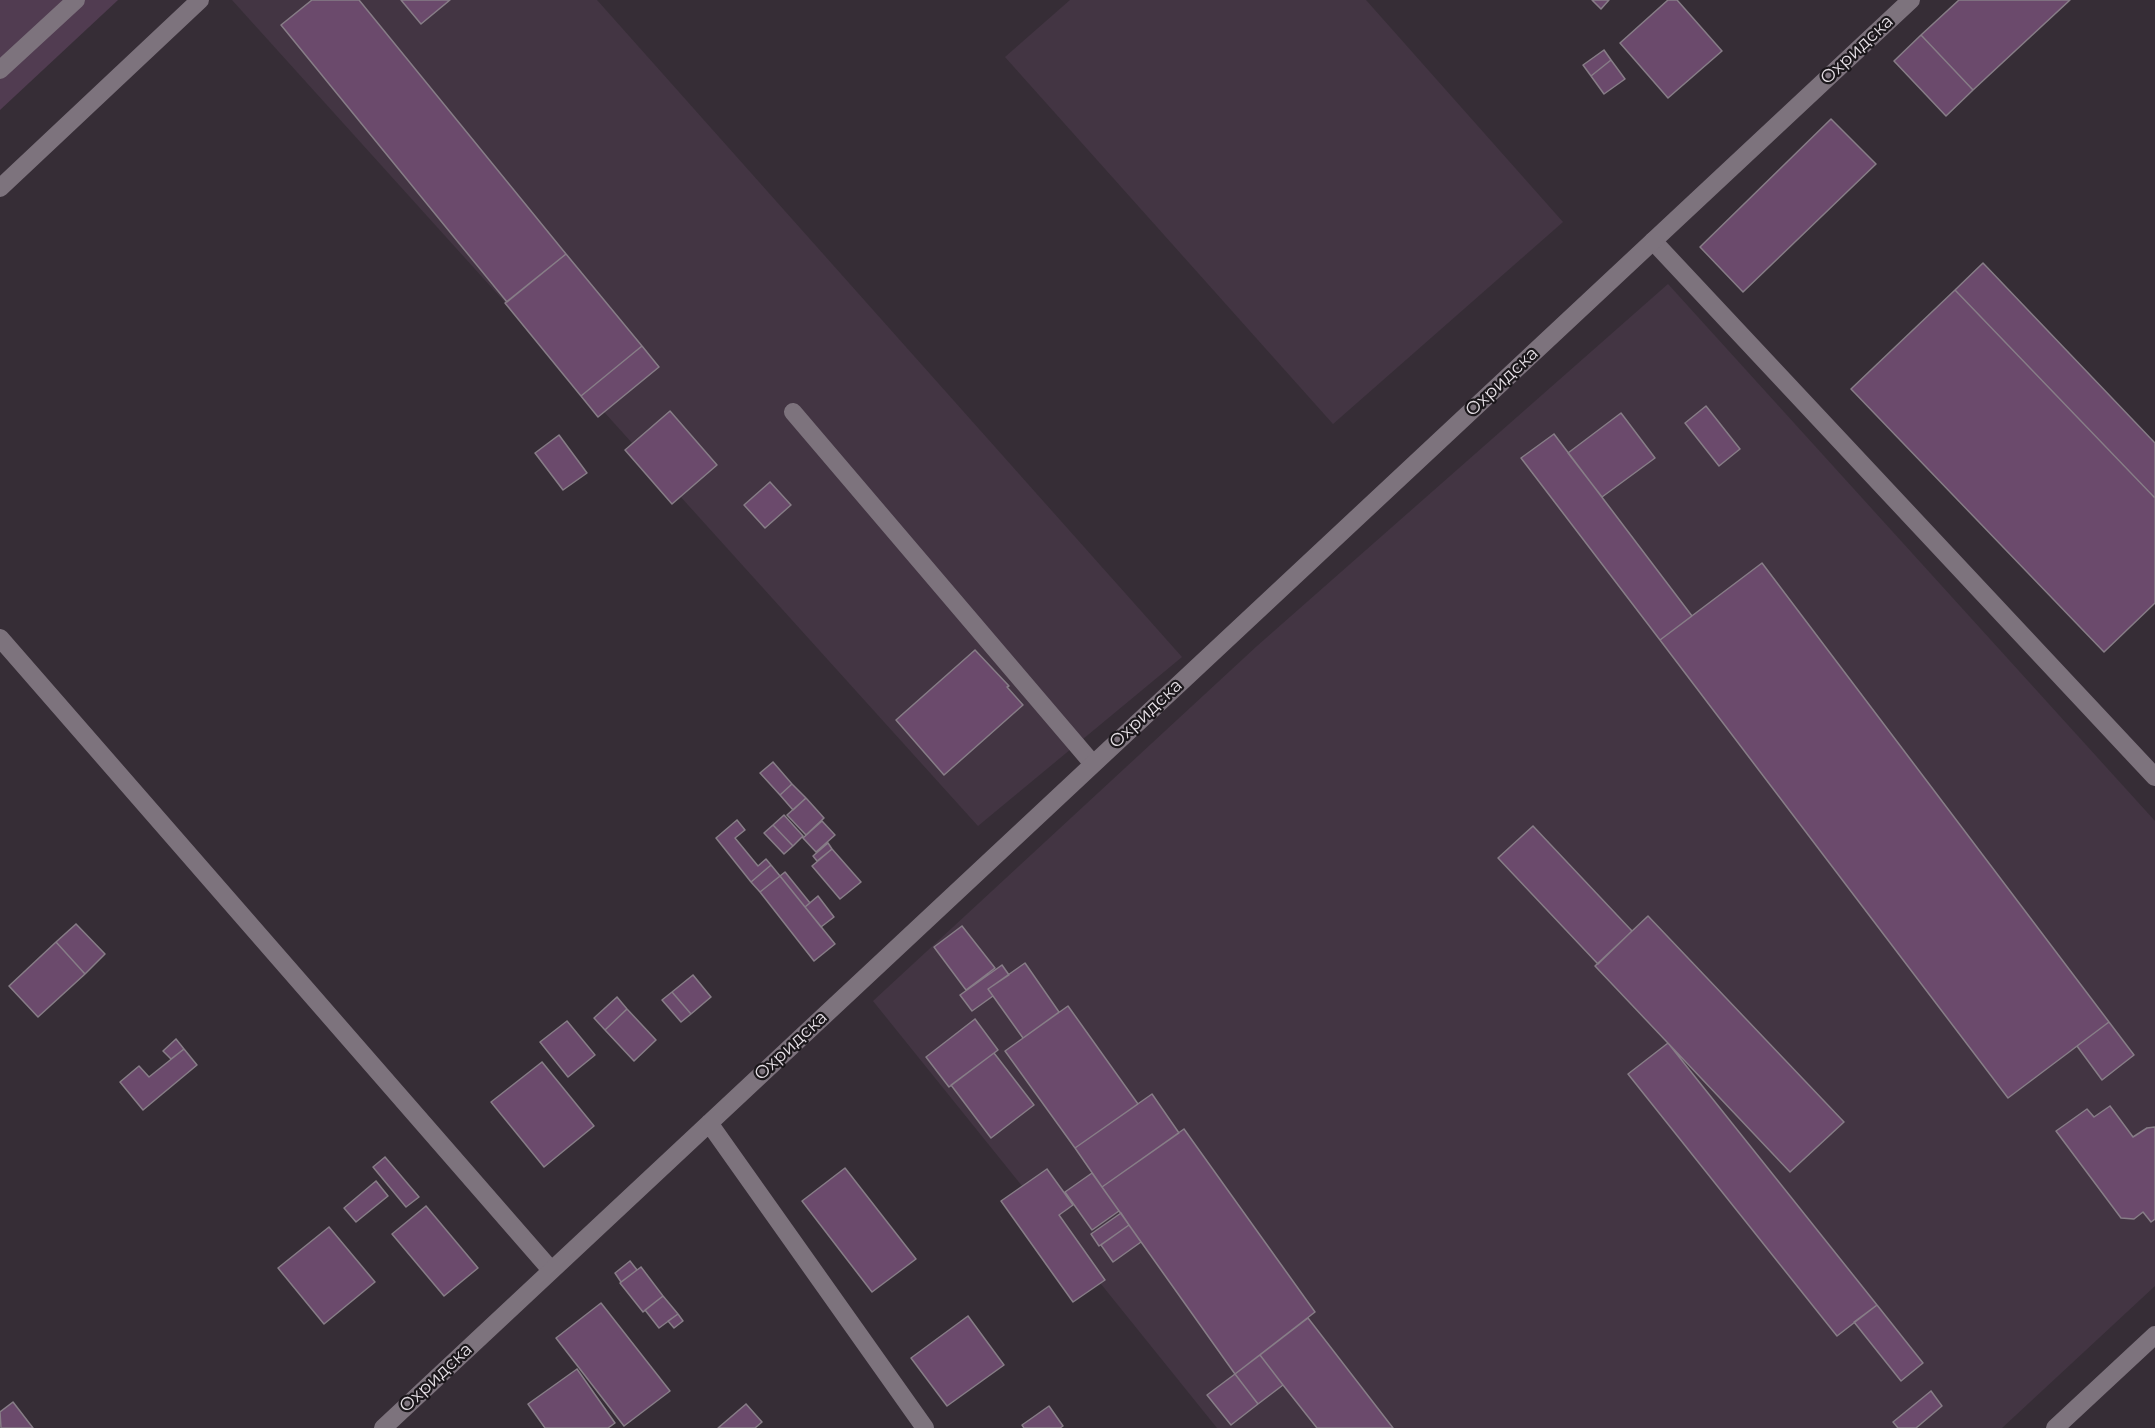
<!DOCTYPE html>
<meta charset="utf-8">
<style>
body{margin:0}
canvas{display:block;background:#362d36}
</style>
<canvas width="2155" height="1428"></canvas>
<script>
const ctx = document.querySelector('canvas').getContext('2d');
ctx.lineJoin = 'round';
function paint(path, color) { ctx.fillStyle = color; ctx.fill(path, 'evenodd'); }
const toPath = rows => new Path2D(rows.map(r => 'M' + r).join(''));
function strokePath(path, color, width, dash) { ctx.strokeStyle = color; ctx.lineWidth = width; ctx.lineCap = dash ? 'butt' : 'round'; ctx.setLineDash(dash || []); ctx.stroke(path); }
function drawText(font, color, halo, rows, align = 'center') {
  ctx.font = font + ' Montserrat,sans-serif'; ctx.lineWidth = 4.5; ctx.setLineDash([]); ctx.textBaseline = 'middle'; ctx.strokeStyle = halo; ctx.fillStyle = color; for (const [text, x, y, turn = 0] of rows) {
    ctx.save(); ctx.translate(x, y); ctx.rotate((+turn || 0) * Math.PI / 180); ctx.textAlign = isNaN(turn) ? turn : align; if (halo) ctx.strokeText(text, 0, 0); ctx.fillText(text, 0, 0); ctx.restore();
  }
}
paint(toPath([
 [232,0,597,0,1182,657,978,826],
 [1070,0,1366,0,1563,222,1333,424,1005,57],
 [1668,284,2155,821,2155,1286,2002,1428,1217,1428,873,1001,1257,646]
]), '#433543');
paint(toPath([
 [0,0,118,0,0,110]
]), '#513c51');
const building = toPath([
 [312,0,359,0,566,254,507,302,281,25,312,0],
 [401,0,450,0,421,24,401,0],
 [1592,0,1609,0,1601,9,1592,0],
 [1668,0,1677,0,1722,51,1668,98,1620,43,1668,0],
 [1959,0,2070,0,1973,90,1921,35,1959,0],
 [1921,35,1973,90,1946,116,1894,61,1921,35],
 [1604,50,1611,60,1591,76,1583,65,1604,50],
 [1611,60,1625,79,1604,94,1591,76,1611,60],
 [1831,119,1876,164,1743,292,1700,247,1831,119],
 [566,254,642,346,581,396,505,303,566,254],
 [1983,263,2155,443,2155,498,1955,290,1983,263],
 [1955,290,2155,498,2155,603,2104,652,1851,389,1955,290],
 [642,346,659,367,598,417,581,396,642,346],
 [1706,406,1740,449,1719,466,1685,423,1706,406],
 [670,411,717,465,672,504,625,450,670,411],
 [1621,413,1655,458,1602,497,1568,453,1621,413],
 [1554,434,1692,616,1660,640,1521,458,1554,434],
 [559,435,587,473,563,490,535,453,559,435],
 [770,482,791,505,765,528,744,505,770,482],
 [1762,563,2109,1022,2008,1098,1660,640,1762,563],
 [975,650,1009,686,1007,687,1023,705,944,775,896,720,975,650],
 [773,762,792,784,780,795,760,773,773,762],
 [792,784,806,798,793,810,780,795,792,784],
 [806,798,824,818,806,835,787,815,806,798],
 [784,815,803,836,793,846,773,825,784,815],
 [737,820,745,830,735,838,758,866,766,859,771,865,751,882,716,838,737,820],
 [822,821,835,835,816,852,803,838,822,821],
 [773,825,793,846,784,854,764,833,773,825],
 [1533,826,1632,931,1598,964,1498,858,1533,826],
 [828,843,832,849,817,861,813,856,828,843],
 [832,849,861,882,840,899,812,866,832,849],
 [771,865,780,876,760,892,751,882,771,865],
 [785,872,810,903,805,907,780,876,785,872],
 [780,876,835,944,814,961,760,892,780,876],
 [818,896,834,917,821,927,805,907,818,896],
 [1648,916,1844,1122,1790,1172,1595,966,1648,916],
 [76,924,105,954,85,974,56,942,76,924],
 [962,926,995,968,966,990,934,947,962,926],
 [56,942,85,974,38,1017,9,986,56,942],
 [1025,963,1059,1012,1023,1038,988,989,1025,963],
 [1002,965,1009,975,988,989,993,996,972,1011,960,995,1002,965],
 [693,975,711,997,691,1014,672,992,693,975],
 [672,992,691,1014,681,1022,662,1000,672,992],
 [617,997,627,1009,605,1030,594,1018,617,997],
 [1068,1006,1138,1104,1075,1148,1005,1051,1068,1006],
 [627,1009,656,1040,634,1061,605,1030,627,1009],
 [975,1019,998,1050,949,1087,926,1057,975,1019],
 [567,1021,595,1055,568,1077,540,1042,567,1021],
 [2109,1022,2134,1055,2102,1080,2077,1046,2109,1022],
 [176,1039,184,1049,171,1059,163,1051,176,1039],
 [1668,1043,1877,1305,1837,1336,1628,1074,1668,1043],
 [184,1049,197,1065,143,1110,120,1082,139,1066,149,1077,184,1049],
 [994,1053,1034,1105,991,1138,951,1085,994,1053],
 [542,1062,594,1126,544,1167,491,1102,542,1062],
 [1152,1094,1179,1133,1102,1187,1075,1148,1152,1094],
 [2110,1106,2133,1137,2147,1128,2155,1127,2155,1219,2151,1222,2143,1212,2134,1219,2121,1218,2056,1131,2087,1109,2094,1117,2110,1106],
 [1184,1129,1315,1312,1235,1374,1102,1187,1184,1129],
 [385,1157,419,1197,406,1207,373,1167,385,1157],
 [845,1168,916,1259,872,1292,802,1201,845,1168],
 [1047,1169,1073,1205,1059,1215,1105,1280,1073,1302,1001,1201,1047,1169],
 [1092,1173,1119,1211,1092,1230,1065,1192,1092,1173],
 [376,1181,388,1196,356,1222,344,1208,376,1181],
 [426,1206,478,1268,444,1296,392,1234,426,1206],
 [1121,1213,1129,1225,1099,1246,1091,1234,1121,1213],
 [1129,1225,1141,1242,1113,1262,1101,1245,1129,1225],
 [329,1227,375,1282,324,1324,278,1268,329,1227],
 [630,1261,637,1270,621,1282,615,1273,630,1261],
 [641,1267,663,1296,643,1312,620,1283,641,1267],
 [663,1296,678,1314,659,1328,645,1310,663,1296],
 [601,1303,670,1391,624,1426,556,1338,601,1303],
 [1877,1305,1923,1363,1901,1381,1854,1322,1877,1305],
 [678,1314,683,1321,674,1328,668,1321,678,1314],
 [968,1316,1004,1365,947,1406,911,1358,968,1316],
 [1308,1318,1393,1428,1317,1428,1283,1385,1260,1355,1308,1318],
 [1260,1355,1283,1385,1258,1404,1235,1374,1260,1355],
 [577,1369,615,1423,608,1428,545,1428,528,1404,577,1369],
 [1235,1374,1258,1404,1231,1425,1207,1395,1235,1374],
 [1931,1391,1942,1406,1916,1428,1898,1428,1893,1422,1931,1391],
 [13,1402,33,1428,1,1428,0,1412,13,1402],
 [746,1404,762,1422,755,1428,718,1428,746,1404],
 [1049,1406,1063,1426,1060,1428,1024,1428,1022,1425,1049,1406]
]);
paint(building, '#6b4a6c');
strokePath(building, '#877d87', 1.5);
strokePath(toPath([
 [0,70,76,0],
 [1653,241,2155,777],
 [793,412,1093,764],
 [0,638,551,1270]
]), '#7d737d', 18);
strokePath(toPath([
 [0,188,200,0],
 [709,1123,925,1428],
 [383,1428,1911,0],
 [2055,1428,2155,1335]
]), '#7d737d', 18);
drawText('18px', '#e5dfe5', '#1b171b', [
 ["Охридска",1857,50,-43],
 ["Охридска",1502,382,-43],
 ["Охридска",1146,714,-43],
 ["Охридска",791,1046,-43],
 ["Охридска",436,1378,-43]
]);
</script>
